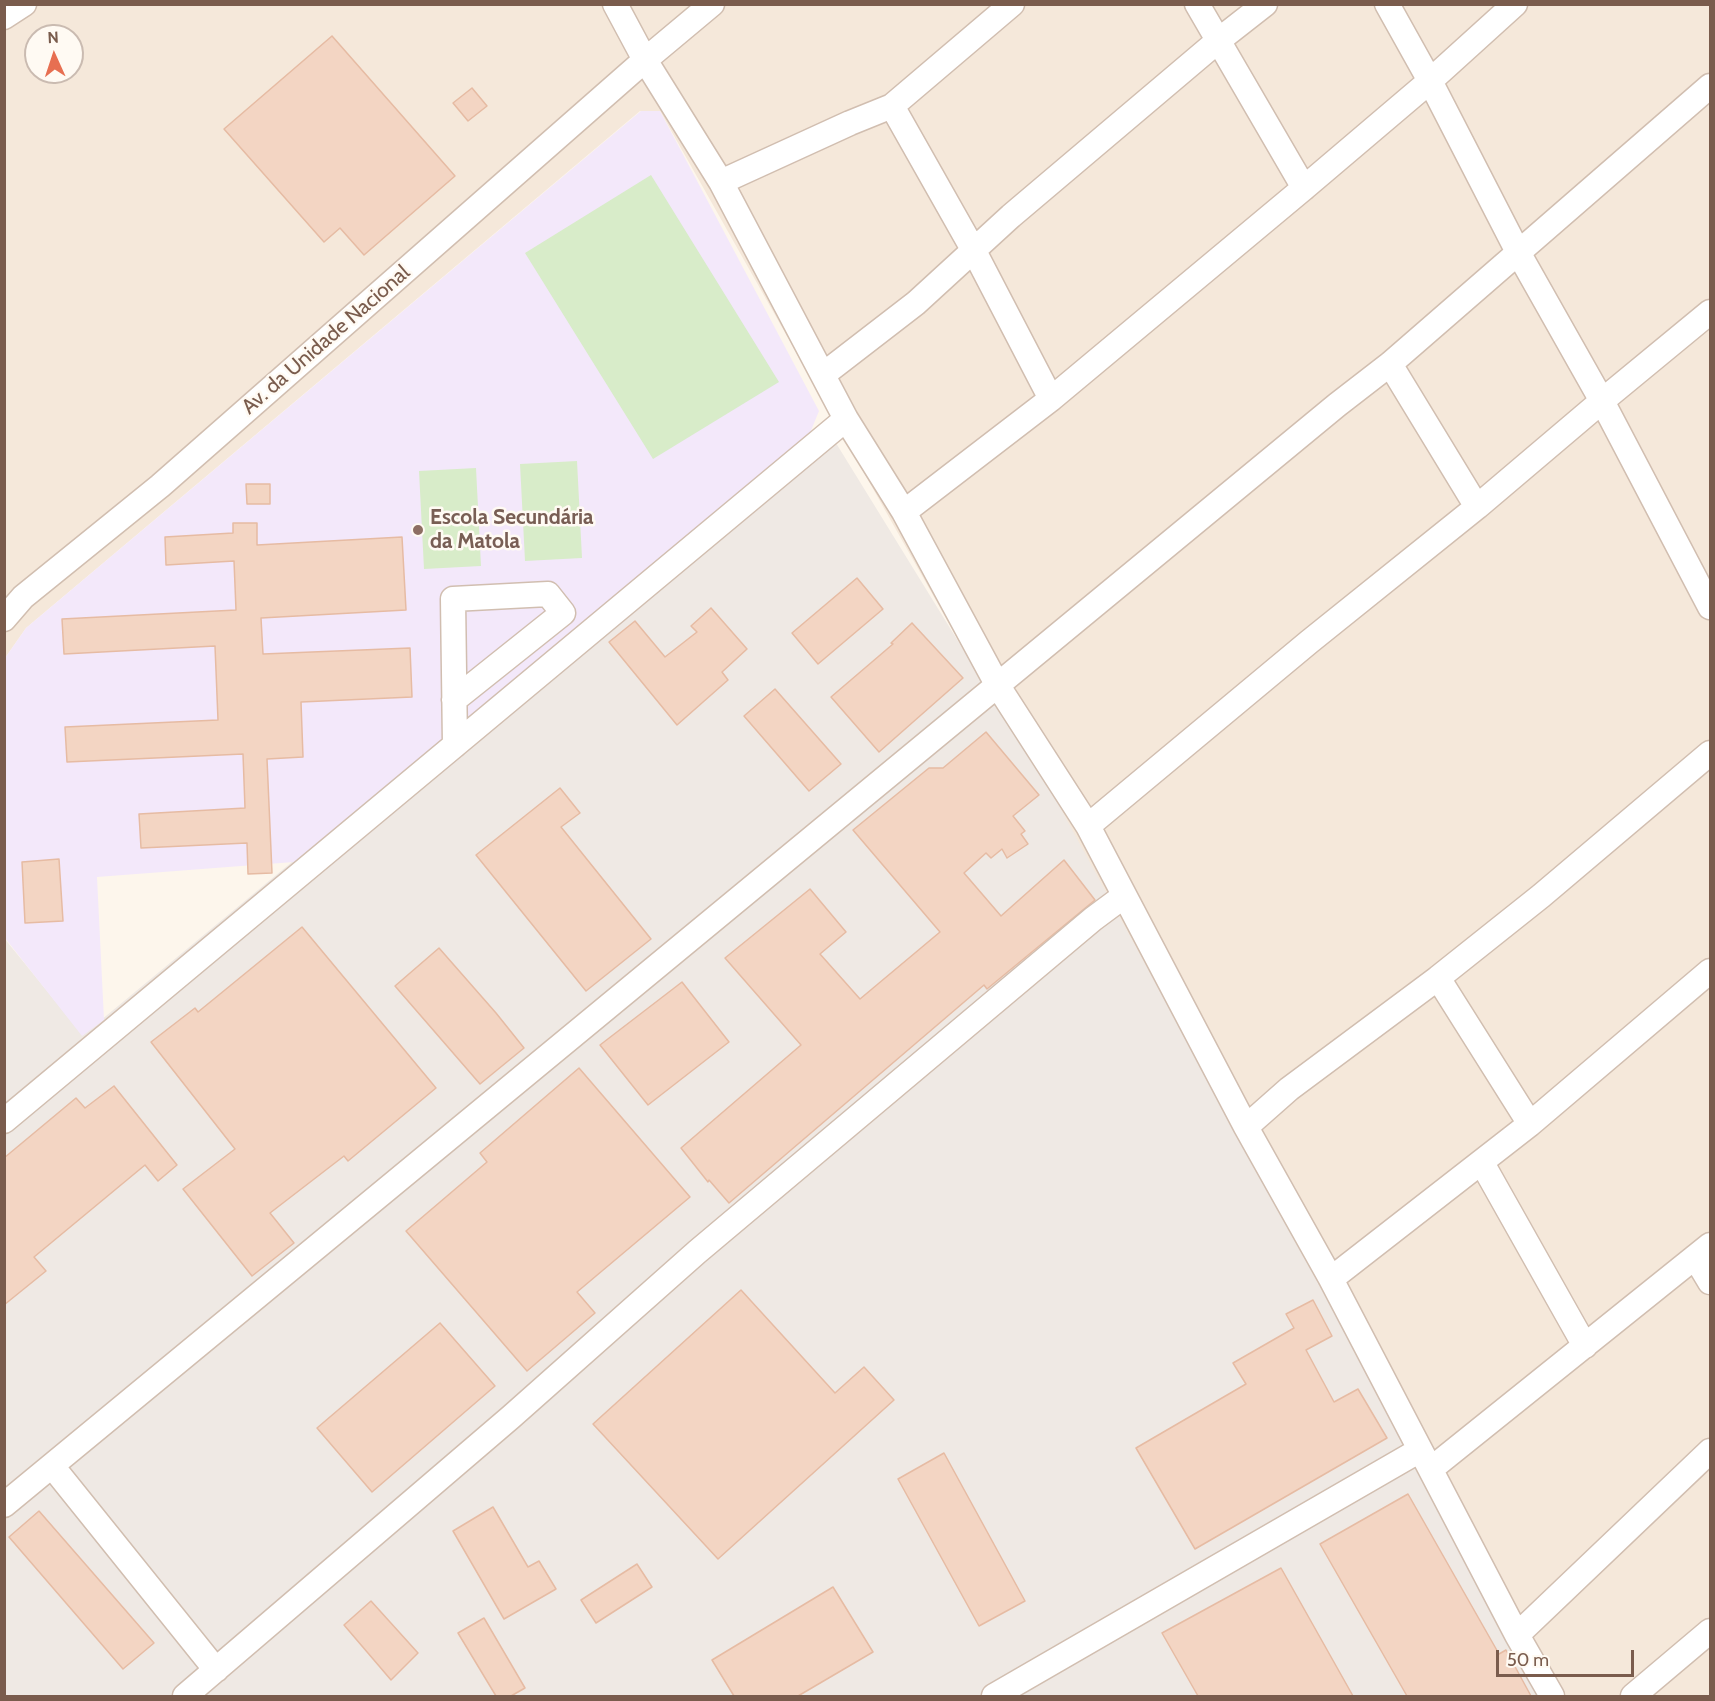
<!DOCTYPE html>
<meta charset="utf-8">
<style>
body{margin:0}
#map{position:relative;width:1715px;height:1701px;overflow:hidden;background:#fdf6ec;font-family:Cabin,sans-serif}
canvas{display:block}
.frame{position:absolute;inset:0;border:6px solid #7a5c4d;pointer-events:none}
.north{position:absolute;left:24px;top:24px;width:60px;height:60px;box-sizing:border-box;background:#fffaf3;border:2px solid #cabbb1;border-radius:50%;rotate:357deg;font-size:16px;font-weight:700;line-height:24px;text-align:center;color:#7a5c4d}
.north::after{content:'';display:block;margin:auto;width:21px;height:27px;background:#e76f51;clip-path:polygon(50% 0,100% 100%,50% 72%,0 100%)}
.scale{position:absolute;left:1496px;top:1650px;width:138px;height:27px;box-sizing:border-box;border:3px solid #7a5c4d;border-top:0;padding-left:8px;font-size:18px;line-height:21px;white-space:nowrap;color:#7a5c4d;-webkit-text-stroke:4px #fffaf3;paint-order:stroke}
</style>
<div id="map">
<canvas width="1715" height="1701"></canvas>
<div class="frame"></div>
<div class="north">N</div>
<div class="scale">50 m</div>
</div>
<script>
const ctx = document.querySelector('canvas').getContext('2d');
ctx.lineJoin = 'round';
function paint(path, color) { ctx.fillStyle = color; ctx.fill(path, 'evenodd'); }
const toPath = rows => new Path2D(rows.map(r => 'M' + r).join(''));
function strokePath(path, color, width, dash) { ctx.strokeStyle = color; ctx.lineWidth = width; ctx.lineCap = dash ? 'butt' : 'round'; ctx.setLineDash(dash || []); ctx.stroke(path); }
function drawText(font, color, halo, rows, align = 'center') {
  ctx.font = font + ' Cabin,sans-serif'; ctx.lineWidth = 5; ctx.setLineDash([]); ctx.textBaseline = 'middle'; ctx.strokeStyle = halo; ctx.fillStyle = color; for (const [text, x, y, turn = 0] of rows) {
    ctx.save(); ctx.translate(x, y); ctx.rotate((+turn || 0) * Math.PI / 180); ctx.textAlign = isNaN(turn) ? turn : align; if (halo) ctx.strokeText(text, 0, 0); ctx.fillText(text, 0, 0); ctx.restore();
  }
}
paint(toPath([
 [5,5,1710,5,1710,1696,1541,1696,1049,801,660,111,640,111,26,628,5,658],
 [36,36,72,36,72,72,36,72]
]), '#f5e8da');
paint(toPath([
 [823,422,1056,800,1543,1696,5,1696,4,938,83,1035]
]), '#efe9e4');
paint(toPath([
 [641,111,660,111,819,411,810,433,294,862,97,877,104,1020,82,1036,5,938,5,658,26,628]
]), '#f3e8fa');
paint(toPath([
 [651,175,779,382,653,459,525,253],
 [577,461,582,558,525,561,520,464],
 [476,468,481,566,424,569,419,471]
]), '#d8ecc9');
const building = toPath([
 [332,36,455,176,364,255,340,228,324,242,224,129,332,36],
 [472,88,487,106,468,121,453,103,472,88],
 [246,484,270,484,270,504,247,504,246,484],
 [233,523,257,523,257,545,402,537,406,610,261,618,263,654,410,648,412,697,301,702,303,757,267,759,272,873,248,874,247,843,141,848,139,814,245,808,243,754,67,762,65,727,218,720,215,646,64,654,62,619,236,610,234,561,166,565,165,537,233,533,233,523],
 [857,578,883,609,818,664,792,633,857,578],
 [711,608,747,649,722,672,728,680,677,725,609,642,635,621,665,657,697,632,691,626,711,608],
 [912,623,963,678,879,752,831,697,893,644,891,643,912,623],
 [775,689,841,764,809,791,744,716,775,689],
 [986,732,1039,795,1013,816,1025,831,1021,834,1028,844,1007,858,1002,849,991,858,986,853,964,873,1001,916,1064,860,1095,900,987,989,984,985,729,1203,709,1180,708,1182,681,1148,801,1045,725,958,810,889,846,932,820,954,860,999,940,932,853,830,929,768,943,768,986,732],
 [560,788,580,813,561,827,651,939,586,991,476,855,560,788],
 [59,859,63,921,25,923,22,862,59,859],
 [302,927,436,1088,348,1161,344,1156,270,1213,294,1243,252,1276,183,1189,235,1149,151,1042,195,1008,198,1012,302,927],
 [439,948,496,1013,524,1048,480,1084,395,986,439,948],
 [682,982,729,1042,648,1105,600,1045,682,982],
 [579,1068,690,1197,577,1292,595,1313,527,1371,406,1231,487,1162,480,1153,579,1068],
 [114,1086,177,1165,158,1181,145,1165,34,1257,46,1271,4,1305,4,1158,76,1098,85,1108,114,1086],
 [741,1290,835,1393,864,1367,894,1400,718,1559,593,1424,741,1290],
 [1313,1300,1332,1336,1306,1350,1334,1402,1358,1389,1387,1438,1195,1549,1136,1448,1246,1384,1233,1363,1294,1328,1286,1314,1313,1300],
 [440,1323,495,1386,372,1492,317,1428,440,1323],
 [944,1453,1025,1601,979,1626,898,1479,944,1453],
 [1408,1494,1499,1654,1506,1650,1531,1696,1407,1696,1320,1544,1408,1494],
 [493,1507,528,1567,539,1561,556,1589,504,1619,453,1531,493,1507],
 [39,1511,154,1643,123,1669,9,1537,39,1511],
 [637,1564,652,1587,596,1623,581,1600,637,1564],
 [1281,1568,1353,1696,1198,1696,1162,1633,1281,1568],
 [833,1587,873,1652,798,1696,734,1696,712,1660,833,1587],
 [371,1601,418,1653,391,1680,344,1625,371,1601],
 [484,1618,525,1688,511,1696,496,1696,458,1633,484,1618]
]);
paint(building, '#f3d5c3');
strokePath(building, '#e6bba3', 1.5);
const minor = toPath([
 [615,4,645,60,721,182,846,419,904,512,998,686,1088,826,1246,1127,1331,1279,1517,1635,1552,1696],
 [1197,4,1304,188],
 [1387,4,1430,81,1519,254,1602,401,1710,607],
 [4,17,24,4],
 [892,106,974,251,1051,399],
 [721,182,850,123,892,106,1012,4],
 [1390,364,1477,507],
 [824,374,916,303,1011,216,1219,40,1265,4],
 [904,512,1051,399,1304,188,1430,81,1515,4],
 [4,619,23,597,160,486,645,60,712,4],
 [454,700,563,613,548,594,453,599,455,745],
 [1088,826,1309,642,1477,507,1602,401,1710,312],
 [1438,978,1530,1124],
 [4,1121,846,419],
 [1246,1127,1289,1089,1438,978,1541,896,1710,753],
 [1482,1163,1585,1346],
 [1695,1257,1710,1282],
 [1331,1279,1530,1124,1710,971],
 [52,1466,216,1670],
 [1431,1469,1710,1245],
 [4,1505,1337,405,1390,364,1710,86],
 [1517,1635,1710,1451],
 [185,1696,511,1417,697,1252,1093,919,1124,896],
 [994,1696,1420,1450],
 [1633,1696,1710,1631]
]);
strokePath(minor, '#d1beb0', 27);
strokePath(minor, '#fff', 24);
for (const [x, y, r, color] of [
 [418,530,6,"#8d6e63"]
]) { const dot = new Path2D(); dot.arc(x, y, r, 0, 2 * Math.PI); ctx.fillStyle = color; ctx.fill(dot); strokePath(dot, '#fffaf3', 2); }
drawText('21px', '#7a5c4d', '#fffaf3', [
 ["Av. da Unidade Nacional",326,340,-41]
]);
drawText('bold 21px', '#785e54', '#fffaf3', [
 ["Escola Secundária",430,518],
 ["da Matola",430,542]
], 'left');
</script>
